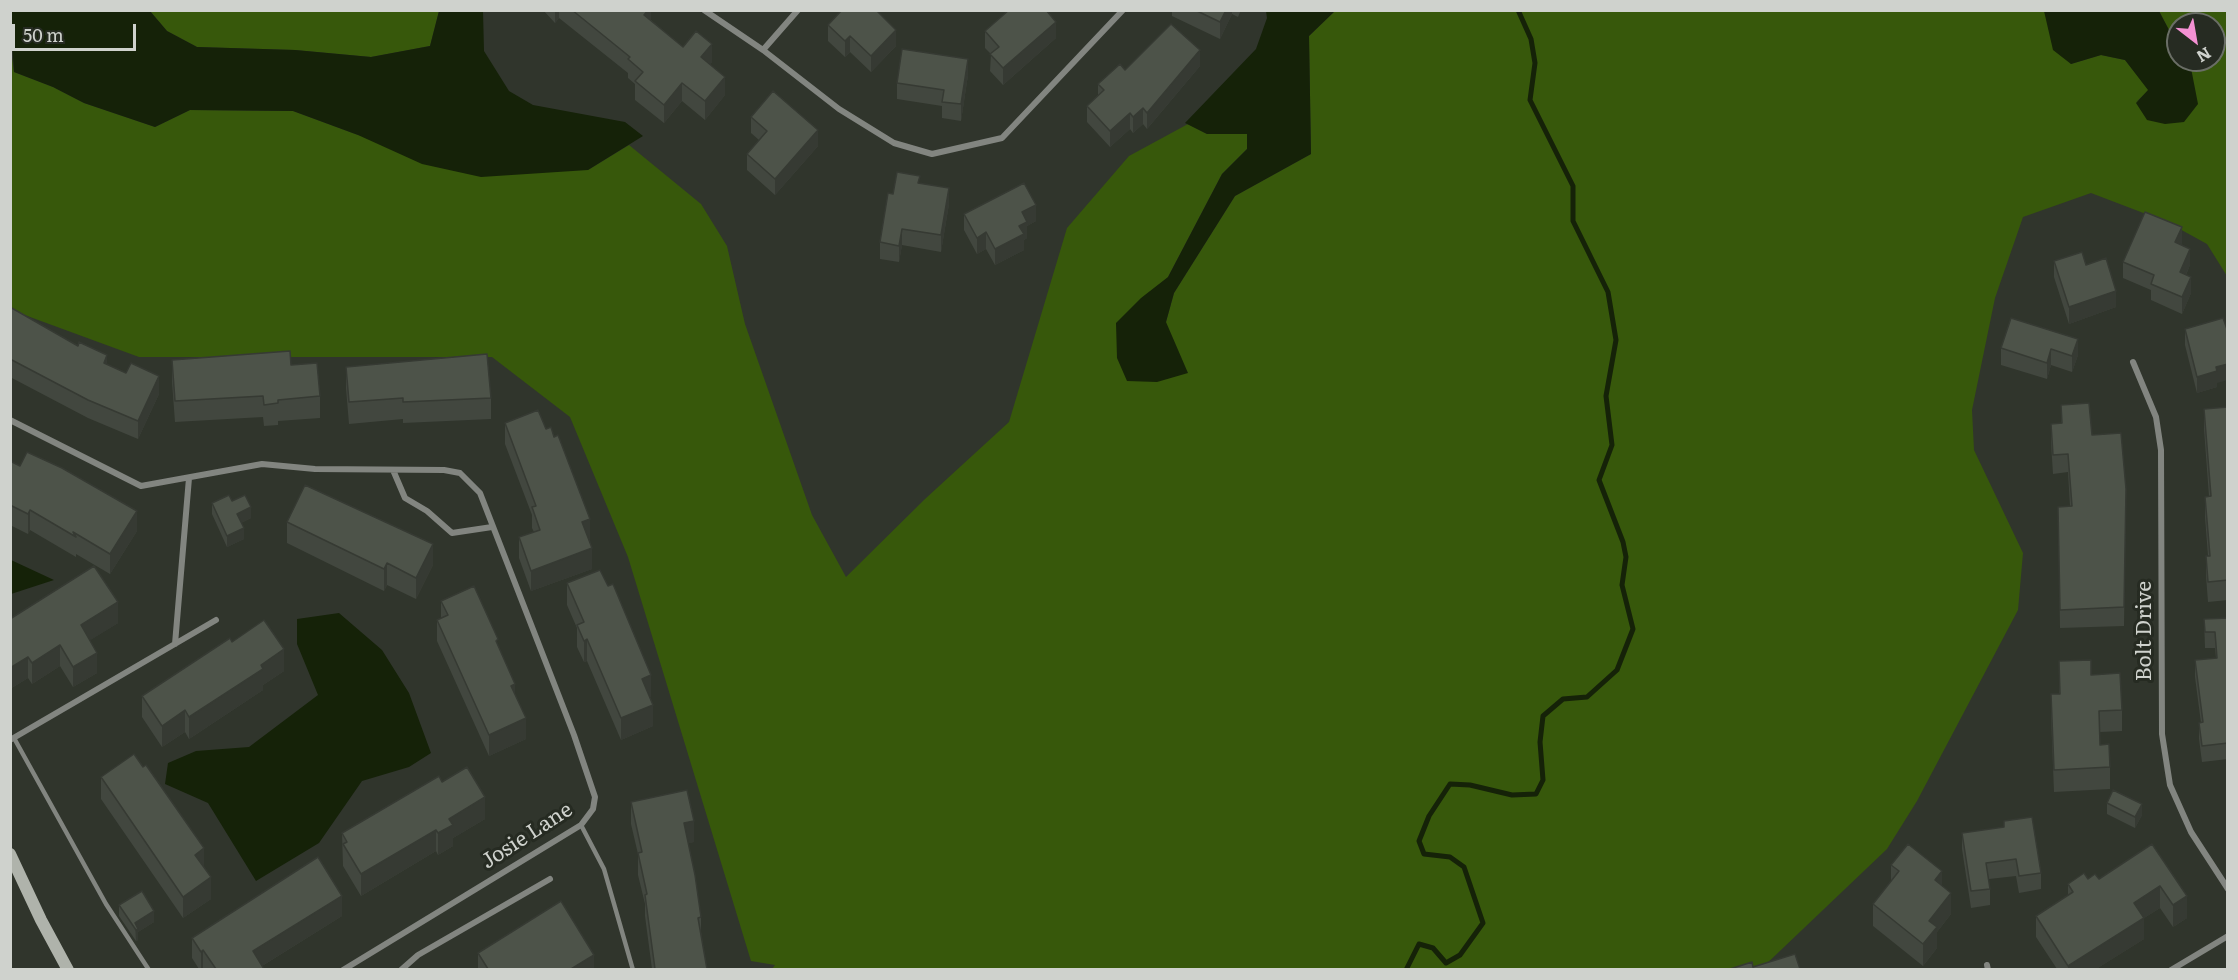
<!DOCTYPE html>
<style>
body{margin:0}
#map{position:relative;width:2238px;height:980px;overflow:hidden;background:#30352c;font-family:Literata,serif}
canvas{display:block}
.frame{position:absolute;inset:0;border:12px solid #cfd2cd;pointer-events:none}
.north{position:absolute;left:2166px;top:12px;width:60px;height:60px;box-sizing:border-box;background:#262b22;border:2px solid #6a6e66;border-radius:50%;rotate:149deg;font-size:16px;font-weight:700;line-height:24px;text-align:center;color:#cfd2cd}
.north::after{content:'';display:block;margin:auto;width:21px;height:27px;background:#f491d3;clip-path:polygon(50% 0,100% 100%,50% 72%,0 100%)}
.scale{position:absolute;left:12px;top:24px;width:124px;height:27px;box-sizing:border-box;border:3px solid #cfd2cd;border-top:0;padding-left:8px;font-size:18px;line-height:21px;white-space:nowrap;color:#cfd2cd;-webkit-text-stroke:4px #262b22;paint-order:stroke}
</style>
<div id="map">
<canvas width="2238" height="980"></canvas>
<div class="frame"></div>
<div class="north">N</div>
<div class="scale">50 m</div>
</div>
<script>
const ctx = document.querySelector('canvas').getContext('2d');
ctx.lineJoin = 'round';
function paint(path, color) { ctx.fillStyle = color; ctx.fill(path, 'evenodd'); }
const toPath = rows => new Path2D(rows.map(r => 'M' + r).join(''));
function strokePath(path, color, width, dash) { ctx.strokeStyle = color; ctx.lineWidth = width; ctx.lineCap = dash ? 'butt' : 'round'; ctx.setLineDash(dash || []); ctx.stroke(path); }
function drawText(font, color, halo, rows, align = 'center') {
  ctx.font = font + ' Literata,serif'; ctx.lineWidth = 6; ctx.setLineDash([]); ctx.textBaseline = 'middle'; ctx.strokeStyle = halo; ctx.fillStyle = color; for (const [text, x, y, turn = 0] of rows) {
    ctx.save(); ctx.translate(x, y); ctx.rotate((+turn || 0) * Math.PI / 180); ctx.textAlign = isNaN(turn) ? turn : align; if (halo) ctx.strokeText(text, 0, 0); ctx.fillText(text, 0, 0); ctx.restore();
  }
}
paint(toPath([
 [150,11,439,11,430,46,371,57,295,50,197,47,167,31],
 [1335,11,2044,11,2071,64,2101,55,2125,60,2149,90,2136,102,2191,68,2186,60,2214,60,2214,24,2178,24,2178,47,2159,11,2227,11,2227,276,2207,244,2167,222,2091,193,2023,217,1995,298,1972,410,1974,450,2023,553,2018,610,1917,801,1887,849,1761,969,772,969,775,965,751,961,628,557,570,417,492,357,139,357,11,310,10,44,14,72,53,87,84,103,155,127,190,110,293,111,358,135,588,170,629,145,701,204,727,246,745,324,812,515,846,577,925,499,1009,422,1067,228,1129,156,1188,124,1207,134,1248,134,1247,149,1222,174,1168,277,1166,322,1174,293,1235,196,1311,154,1309,36]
]), '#37580b');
paint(toPath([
 [10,11,150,11,167,31,197,47,295,50,371,57,430,46,439,11,483,11,484,51,509,91,533,105,625,122,643,136,588,170,481,177,422,164,358,135,293,111,190,110,155,127,84,103,53,87,14,72],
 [1266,11,1335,11,1309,36,1311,154,1235,196,1174,293,1166,322,1188,373,1157,382,1127,381,1117,358,1116,323,1141,298,1168,277,1222,174,1247,149,1247,134,1207,134,1185,123,1256,49,1267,18],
 [2044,11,2159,11,2178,47,2178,60,2186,60,2191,68,2198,104,2184,122,2165,124,2147,120,2136,103,2148,90,2125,60,2101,55,2071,64,2053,50],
 [11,560,54,580,11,594],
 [339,613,382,650,409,693,431,753,409,767,362,781,319,843,256,881,208,803,165,784,168,763,196,751,249,747,318,695,297,644,297,619]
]), '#152208');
strokePath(toPath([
 [1406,970,1419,944,1433,948,1446,963,1460,955,1483,923,1464,867,1450,857,1424,854,1419,841,1429,816,1450,784,1470,785,1512,795,1536,794,1543,780,1540,742,1543,716,1563,699,1587,697,1617,670,1633,629,1622,585,1626,557,1623,542,1599,480,1612,445,1606,396,1616,340,1608,292,1573,221,1573,186,1530,100,1535,63,1531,39,1518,10]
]), '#152208', 5);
strokePath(toPath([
 [14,738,106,904,149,970],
 [581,825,604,869,633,970]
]), '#828580', 4.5);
strokePath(toPath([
 [704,10,763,50,839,109,894,143,932,154,1002,138,1123,10],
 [763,50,798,10],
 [2133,362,2156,417,2161,450,2162,734,2170,785,2191,832,2228,889],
 [10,420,141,486,262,464,315,469,444,470,460,473,480,493,574,735,595,797,593,809,581,825,343,970],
 [393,470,405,498,427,511,452,533,492,527],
 [175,644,189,478],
 [10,740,216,620],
 [1987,965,1988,970],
 [401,970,418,955,550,879],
 [2171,970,2228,936]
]), '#828580', 6);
strokePath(toPath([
 [10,854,41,920,68,970]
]), '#afb3ab', 12);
paint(toPath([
 [543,10,651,10,651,20,683,47,712,62,710,64,725,95,705,120,682,101,664,123,635,100,635,84,628,78,628,73,559,18,555,23],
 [1172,10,1241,10,1238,17,1232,14,1220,39,1172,16],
 [878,13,896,46,871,72,850,52,845,57,828,41,828,25],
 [985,31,1056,38,1003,85,990,71,991,54,985,48],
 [1200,66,1147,129,1143,124,1133,133,1130,129,1110,147,1087,122,1087,106,1098,95,1098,84,1125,70],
 [968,75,961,121,942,118,942,106,897,99,897,83],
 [751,117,818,146,775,195,747,170,747,154,759,140,751,133],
 [920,183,949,204,941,252,902,245,899,262,880,259,880,242,893,194],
 [964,214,1036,221,1027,226,1027,238,1024,240,1024,250,995,265,986,249,977,254,964,230],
 [2182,244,2181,245,2190,265,2186,275,2191,293,2182,314,2151,300,2151,290,2123,278,2123,262],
 [2054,261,2086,265,2116,307,2069,324,2054,277],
 [10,307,159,394,138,439,88,418,10,377],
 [2011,318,2078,355,2072,372,2051,365,2047,379,2001,365,2001,348],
 [2185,329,2217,383,2217,387,2197,393,2185,345],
 [172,360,291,365,320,396,320,418,278,421,278,425,264,426,263,417,175,422,172,382],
 [346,367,491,398,491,419,403,423,403,419,349,424,346,388],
 [2061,405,2092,435,2126,489,2124,626,2060,628,2058,507,2070,506,2068,472,2053,474,2051,443,2051,424,2061,423],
 [2228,407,2228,600,2208,602,2206,576,2206,556,2208,556,2205,517,2205,497,2209,496,2204,429,2204,409],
 [505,423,546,429,554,437,590,540,592,569,531,591,519,558,519,537,534,532,532,528,532,515,505,444],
 [10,461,137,531,110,574,76,554,76,557,30,530,28,534,10,525],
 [212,503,251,518,241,523,244,539,227,547,212,514],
 [287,522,433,565,416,599,387,585,384,591,287,543],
 [567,583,651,697,650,697,653,726,621,740,587,661,584,662,577,647,577,628,567,605],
 [441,601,498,647,515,694,526,739,489,756,437,641,437,620,441,618],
 [2228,618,2228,759,2202,762,2199,739,2199,723,2201,723,2195,677,2195,660,2216,658,2215,648,2205,648,2204,619],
 [10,619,118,623,90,640,97,673,73,687,60,666,32,684,28,678,10,689],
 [232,642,284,671,263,685,263,690,189,739,185,732,162,747,142,717,142,696],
 [2059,661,2091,675,2122,710,2122,731,2100,732,2100,745,2110,767,2110,789,2054,792,2051,716,2051,694,2059,694],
 [101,777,204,867,211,899,183,918,101,799],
 [442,782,485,819,453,838,453,846,438,855,436,851,361,896,343,866,342,833],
 [2228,797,2228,820,2226,818,2226,798],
 [631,802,694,842,688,843,701,917,701,932,707,969,652,969,645,916,645,904,638,875,638,854,631,824],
 [2107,803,2142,815,2135,828,2107,814],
 [2004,821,2041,873,2041,889,2019,893,2016,876,1989,879,1990,889,1990,905,1971,908,1962,849,1962,833,2004,827],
 [2152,844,2187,918,2173,927,2160,908,2144,918,2144,939,2096,969,2057,969,2036,937,2036,916,2068,895,2068,884,2099,879],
 [1891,865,1942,886,1951,914,1937,932,1937,948,1923,966,1873,926,1873,904,1891,881],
 [119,905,154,922,138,932,138,940,136,941,119,916],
 [342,916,262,966,264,969,199,969,192,958,192,938],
 [478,953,594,969,478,969]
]), '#42473f');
paint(toPath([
 [555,10,559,10,559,18,555,23],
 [648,10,651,10,651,25,644,15],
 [1226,10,1232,10,1232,14,1220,39,1220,22],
 [1056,22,1056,38,1003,85,1003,68],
 [896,30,896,46,871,72,871,56],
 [850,36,850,52,845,57,845,41],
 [712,44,712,62,701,76,701,57],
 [1200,50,1200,66,1147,129,1147,113],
 [968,59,968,75,961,121,961,104],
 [725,77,725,95,705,120,705,101],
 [682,83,682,101,664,123,664,105],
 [1143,108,1143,124,1133,133,1133,117],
 [1130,113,1130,129,1110,147,1110,131],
 [818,130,818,146,775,195,775,179],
 [949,188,949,204,941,252,941,235],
 [1036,205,1036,221,1027,226,1027,238,1024,240,1024,250,995,265,995,249,1022,212],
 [2182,227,2182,244,2175,259,2175,242],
 [902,229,902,245,899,262,899,246],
 [986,232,986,249,977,254,977,238],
 [2190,249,2190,265,2180,288,2180,272],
 [2191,277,2191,293,2182,314,2182,297],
 [2116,291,2116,307,2069,324,2069,307],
 [2078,339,2078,355,2072,372,2072,356],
 [2051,349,2051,365,2047,379,2047,363],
 [107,355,107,373,104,363],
 [2228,364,2228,380,2217,383,2217,387,2197,393,2197,377,2216,367],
 [159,376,159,394,138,439,138,421],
 [251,507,251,518,237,525,237,514],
 [30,510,30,530,28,534,28,514],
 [137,511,137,531,110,574,110,554],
 [590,519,590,540,582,543,582,522],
 [244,528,244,539,227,547,227,536],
 [433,544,433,565,416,599,416,578],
 [592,548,592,569,531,591,531,571],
 [387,563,387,585,384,591,384,569],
 [118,602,118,623,81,646,81,625],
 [587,639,587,661,584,662,584,641],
 [60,645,60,666,32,684,32,663],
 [284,649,284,671,263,685,263,690,189,739,189,717,261,665],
 [97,653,97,673,73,687,73,667],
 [28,657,28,678,10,689,10,668],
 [651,675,651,697,642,700,642,679],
 [515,684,515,705,511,686],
 [653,705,653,726,621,740,621,718],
 [185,710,185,732,162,747,162,726],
 [526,718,526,739,489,756,489,735],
 [485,797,485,819,453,838,453,846,438,855,438,833,449,819],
 [2142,804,2142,815,2135,828,2135,817],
 [694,821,694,842,684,844,684,823],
 [436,830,436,851,361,896,361,874],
 [204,848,204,870,195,855],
 [1942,871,1942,892,1935,880],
 [211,877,211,899,183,918,183,897],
 [2160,886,2160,908,2144,918,2144,939,2096,969,2068,969,2068,966,2134,903],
 [1951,893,1951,914,1937,932,1937,948,1923,966,1923,944,1929,921],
 [342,896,342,916,257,969,253,951],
 [2187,896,2187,918,2173,927,2173,905],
 [154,911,154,922,138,932,138,940,136,941,135,923],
 [203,950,203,969,201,969,201,952],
 [594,955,594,969,571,969]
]), '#363a33');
const building = toPath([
 [572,10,648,10,644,15,683,47,696,31,712,44,701,57,725,77,705,101,682,83,664,105,635,81,643,72,628,59,630,57,572,10],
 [842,10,876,10,896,30,871,56,850,36,845,41,828,25,842,10],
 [1009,10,1046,10,1056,22,1003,68,990,54,999,47,985,31,1009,10],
 [1195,10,1226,10,1220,22,1195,10],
 [1171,24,1200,50,1147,113,1143,108,1133,117,1130,113,1110,131,1087,106,1104,90,1098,84,1120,64,1125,70,1171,24],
 [902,49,968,59,961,104,942,102,944,90,897,83,902,49],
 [773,91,818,130,775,179,747,154,767,131,751,117,773,91],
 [897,172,920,176,918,183,949,188,941,235,902,229,899,246,880,242,888,193,893,194,897,172],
 [1024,183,1036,205,1022,212,1027,222,1019,226,1024,234,995,249,986,232,977,238,964,214,1024,183],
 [2145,212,2182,227,2175,242,2190,249,2180,272,2191,277,2182,297,2151,284,2154,275,2123,262,2145,212],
 [2082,252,2086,265,2106,258,2116,291,2069,307,2054,261,2082,252],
 [10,307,78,346,79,342,107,355,104,363,126,373,131,363,159,376,138,421,88,400,10,359,10,307],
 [2011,318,2078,339,2072,356,2051,349,2047,363,2001,348,2011,318],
 [2223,318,2228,332,2228,364,2216,367,2217,371,2197,377,2185,329,2223,318],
 [290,351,291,365,317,363,320,396,278,400,278,403,264,405,263,396,175,401,172,360,290,351],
 [487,354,491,398,403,402,403,398,349,402,346,367,487,354],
 [2089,403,2092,435,2121,433,2126,489,2124,607,2060,610,2058,507,2072,506,2068,454,2053,455,2051,424,2062,423,2061,405,2089,403],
 [2228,407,2228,580,2208,582,2206,556,2210,556,2205,497,2211,496,2204,409,2228,407],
 [538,410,546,429,551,427,554,437,558,435,590,519,582,522,592,548,531,571,519,537,540,530,532,507,536,506,505,423,538,410],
 [27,452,62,468,137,511,110,554,73,532,76,537,30,510,28,514,10,505,10,461,20,466,27,452],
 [305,485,433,544,416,578,387,563,384,569,287,522,305,485],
 [229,495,232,501,245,495,251,507,237,514,244,528,227,536,212,503,229,495],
 [94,566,118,602,81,625,97,653,73,667,60,645,32,663,28,657,10,668,10,619,94,566],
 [600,570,608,586,613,584,651,675,642,679,653,705,621,718,587,639,584,641,577,625,584,622,567,583,600,570],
 [474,586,498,639,496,641,515,684,511,686,526,718,489,735,437,620,448,615,441,601,474,586],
 [2228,618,2228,743,2202,746,2199,723,2203,722,2195,660,2217,658,2215,632,2205,632,2204,619,2228,618],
 [264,620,284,649,261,665,263,669,189,717,185,710,162,726,142,696,230,638,232,642,264,620],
 [2091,660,2091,675,2120,673,2122,710,2099,711,2100,745,2109,744,2110,767,2054,770,2051,694,2060,694,2059,661,2091,660],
 [134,754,143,767,146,765,204,848,195,855,211,877,183,897,101,777,134,754],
 [467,767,485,797,449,819,453,825,438,833,436,830,361,874,343,844,347,842,342,833,439,776,442,782,467,767],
 [687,790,694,821,684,823,695,875,701,917,698,918,707,969,655,969,645,895,647,894,638,853,642,852,631,802,687,790],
 [2113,790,2142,804,2135,817,2107,803,2113,790],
 [2032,817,2041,873,2019,876,2016,859,1986,863,1990,889,1971,891,1962,833,2004,827,2004,821,2032,817],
 [1908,844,1942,871,1935,880,1951,893,1929,921,1937,927,1923,944,1873,904,1899,871,1891,865,1908,844],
 [2152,844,2187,896,2173,905,2160,886,2134,903,2144,918,2068,966,2036,916,2073,892,2068,884,2084,873,2088,879,2095,874,2099,879,2152,844],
 [318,857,342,896,253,951,264,969,216,969,203,950,201,952,192,938,318,857],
 [142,891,154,911,135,923,138,929,136,930,119,905,142,891],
 [561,901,594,955,571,969,488,969,478,953,561,901],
 [1795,954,1800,969,1730,969,1752,962,1753,967,1795,954]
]);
paint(building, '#4d5349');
strokePath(building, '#363a33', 1.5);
drawText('21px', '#cfd2cd', '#262b22', [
 ["Bolt Drive",2145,631,-90],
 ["Josie Lane",527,836,-33]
]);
</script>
